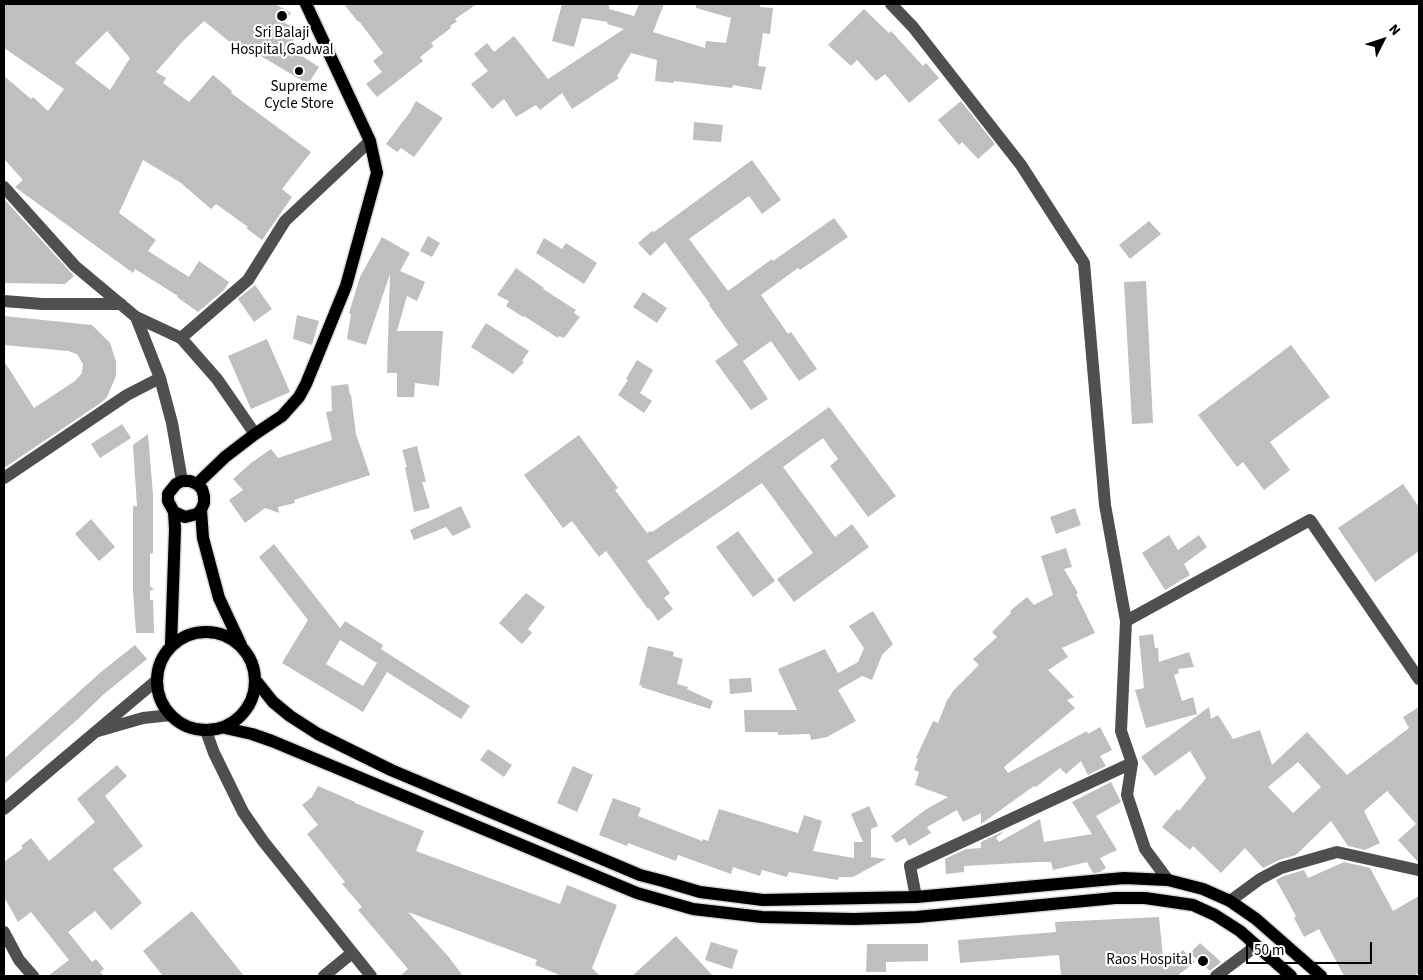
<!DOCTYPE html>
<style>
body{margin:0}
#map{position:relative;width:1423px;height:980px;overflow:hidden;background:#fff;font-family:"Source Sans 3",sans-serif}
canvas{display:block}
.frame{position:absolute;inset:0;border:5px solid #000;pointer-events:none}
.north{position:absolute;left:1358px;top:15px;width:50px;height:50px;-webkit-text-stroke:4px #fff;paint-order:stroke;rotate:49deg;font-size:14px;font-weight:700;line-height:20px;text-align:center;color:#000}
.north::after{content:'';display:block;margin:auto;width:18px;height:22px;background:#000;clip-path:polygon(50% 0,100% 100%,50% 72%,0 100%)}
.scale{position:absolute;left:1246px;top:942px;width:126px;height:22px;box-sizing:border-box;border:2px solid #000;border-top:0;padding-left:6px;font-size:15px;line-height:18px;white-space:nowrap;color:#000;-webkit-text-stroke:4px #fff;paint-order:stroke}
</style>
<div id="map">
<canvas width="1423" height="980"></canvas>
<div class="frame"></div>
<div class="north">N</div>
<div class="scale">50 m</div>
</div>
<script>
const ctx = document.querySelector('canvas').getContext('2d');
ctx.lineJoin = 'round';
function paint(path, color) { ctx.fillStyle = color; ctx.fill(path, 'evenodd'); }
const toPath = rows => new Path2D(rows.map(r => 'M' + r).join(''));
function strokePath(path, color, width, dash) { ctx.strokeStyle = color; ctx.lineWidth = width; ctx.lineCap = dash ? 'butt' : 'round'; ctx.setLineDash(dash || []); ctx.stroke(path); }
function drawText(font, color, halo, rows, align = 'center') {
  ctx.font = font + ' "Source Sans 3",sans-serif'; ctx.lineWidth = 4.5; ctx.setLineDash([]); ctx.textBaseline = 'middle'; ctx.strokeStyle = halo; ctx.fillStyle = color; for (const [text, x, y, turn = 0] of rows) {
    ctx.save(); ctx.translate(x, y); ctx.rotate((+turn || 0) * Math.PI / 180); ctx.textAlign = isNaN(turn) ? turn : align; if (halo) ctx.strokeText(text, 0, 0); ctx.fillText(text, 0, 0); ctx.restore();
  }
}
paint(toPath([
 [4,4,275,4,291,13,285,23,299,31,292,42,305,52,302,56,319,67,308,84,239,43,236,47,204,21,183,41,156,72,166,78,163,83,189,102,213,75,232,91,231,93,311,152,282,189,292,197,262,240,246,228,248,227,216,204,211,209,181,183,143,160,119,213,156,240,148,251,189,277,199,261,229,282,224,290,198,312,177,297,178,296,135,269,133,273,15,187,23,180,4,159,4,76,31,99,33,97,48,111,64,89,4,48],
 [107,31,130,58,110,90,75,63],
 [344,4,477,4,455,19,457,21,450,26,451,28,431,43,434,46,420,57,423,61,377,97,366,84,382,72,373,61,383,53,359,21,358,22],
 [562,4,603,4,609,5,609,9,634,16,639,4,664,4,653,32,705,48,706,41,726,43,731,18,696,8,696,4,760,4,760,7,773,8,770,34,763,33,758,66,766,67,761,90,733,85,732,88,674,81,674,83,655,81,657,60,631,53,617,76,619,78,572,109,562,93,540,110,536,105,516,117,504,99,492,109,471,84,488,71,474,54,487,43,494,52,514,36,548,79,624,29,607,24,608,22,582,18,574,47,552,41],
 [864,9,889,33,891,31,923,66,926,63,939,78,909,103,885,74,876,81,857,60,851,66,828,45],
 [416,101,443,118,414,157,401,148,397,152,386,144,410,112],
 [961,101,995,144,978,159,962,142,959,145,938,120],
 [694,122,723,125,721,142,693,140],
 [752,160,781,200,762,214,749,196,689,239,728,291,772,259,773,261,834,218,848,237,800,270,798,268,761,295,788,334,791,332,817,369,799,381,771,341,743,361,768,399,751,410,715,361,738,345,709,305,710,304,665,242,650,256,638,243,652,231,654,232],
 [4,199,74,276,65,284,4,283],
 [1149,221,1161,234,1130,259,1119,245],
 [428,236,440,243,432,257,420,251],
 [382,237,410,253,400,271,425,282,417,301,407,296,397,331,443,331,439,386,415,383,414,397,397,397,397,373,387,373,390,274,366,345,347,339,351,314,349,313,360,277],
 [544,238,562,249,566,243,597,263,584,284,536,253],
 [516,268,544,288,543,289,576,310,574,313,580,317,564,338,559,336,558,338,524,316,523,317,506,306,509,301,497,295],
 [1146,281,1153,423,1132,424,1124,282],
 [255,285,272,309,254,322,238,299],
 [643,292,667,308,657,323,633,307],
 [297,315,319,321,312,345,293,339],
 [4,316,92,325,110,343,116,361,116,376,107,397,102,402,4,468,4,361,34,408,75,381,82,373,83,364,77,354,68,351,4,345],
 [486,323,529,351,522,361,524,362,513,374,471,347],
 [267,339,290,392,251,409,228,356],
 [1291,345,1330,397,1270,442,1290,470,1264,490,1243,462,1237,467,1198,415],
 [637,360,653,370,640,393,652,401,644,413,618,395,628,380,626,379],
 [348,384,350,395,351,395,356,434,370,475,294,500,295,503,278,507,279,513,265,508,245,523,229,500,243,490,233,479,251,463,271,449,278,458,332,440,326,412,332,411,331,386],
 [829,407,896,496,868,517,830,466,838,459,823,438,783,467,835,537,852,524,869,547,794,602,777,579,813,553,762,483,647,561,670,593,664,598,673,609,658,621,649,608,648,609,606,551,599,557,572,521,563,528,524,475,579,435,618,488,615,490,647,533,651,531,652,532,721,485],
 [122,424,131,438,100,458,91,444],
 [148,434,153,495,153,553,150,554,150,586,154,590,150,590,150,600,153,600,154,633,136,633,133,590,133,506,137,506,133,445],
 [417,446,426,482,422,482,430,508,414,512,405,467,407,467,402,450],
 [1403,484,1419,507,1419,551,1375,582,1338,528],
 [461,506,471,527,453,536,446,527,414,540,410,530],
 [1075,508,1081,525,1056,534,1050,517],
 [91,519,115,547,99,561,75,534],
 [738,531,775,581,753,597,716,547],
 [1169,535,1178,550,1199,535,1207,547,1184,564,1190,575,1165,590,1142,553],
 [274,544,340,628,345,621,383,645,381,649,470,706,461,719,387,672,363,712,282,663,308,620,259,557],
 [340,640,377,663,363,686,326,664],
 [1066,548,1072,567,1064,569,1078,593,1076,594,1095,633,1062,648,1068,657,1048,670,1074,697,1067,700,1075,708,1004,767,1008,773,1087,731,1088,734,1100,727,1112,750,1100,756,1106,766,1088,775,1081,761,1066,774,1060,768,1036,787,1034,786,981,824,981,813,963,822,957,810,927,827,931,833,909,846,905,838,896,843,891,836,925,810,948,797,915,785,919,772,914,770,918,759,916,758,933,721,938,723,948,698,949,698,953,691,979,665,973,659,997,637,992,632,1011,613,1010,611,1027,597,1034,605,1053,595,1041,556],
 [526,593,545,607,528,629,532,633,522,644,499,623],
 [873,611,893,644,882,655,872,680,862,676,838,690,856,721,827,737,811,740,810,734,778,735,778,732,745,732,744,710,797,710,778,669,825,649,838,673,858,662,864,648,849,626],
 [1153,634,1155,648,1158,648,1159,662,1189,652,1194,667,1178,669,1179,673,1174,675,1182,701,1193,697,1197,714,1146,728,1135,690,1144,688,1139,636],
 [135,645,147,659,104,694,77,720,4,784,4,759,101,672],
 [648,646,674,652,673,656,683,659,677,684,688,687,687,689,713,701,710,709,641,687,642,685,639,685],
 [751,678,752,692,730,694,729,679],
 [1209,707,1211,719,1218,715,1233,739,1260,730,1272,765,1307,732,1347,775,1409,728,1403,717,1419,707,1419,862,1417,861,1398,840,1416,824,1387,791,1364,811,1380,843,1365,850,1348,846,1331,821,1296,855,1279,860,1263,868,1245,848,1221,873,1193,846,1190,850,1162,827,1177,809,1179,811,1206,778,1190,751,1155,776,1141,757],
 [1298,762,1321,787,1293,813,1268,787],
 [488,749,512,765,504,777,480,760],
 [117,765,127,776,105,796,143,846,113,869,142,903,111,930,95,911,68,932,92,962,96,959,104,969,100,972,104,976,48,976,69,960,31,912,18,922,4,897,4,862,23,848,21,846,31,838,49,861,95,822,77,799],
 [573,766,593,775,577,812,557,803],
 [1111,782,1121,802,1096,816,1117,850,1100,858,1106,868,1100,872,1093,873,1087,862,1053,870,1051,862,1038,862,964,866,964,872,946,874,945,859,966,849,981,848,981,842,1004,831,996,838,999,842,1040,819,1044,842,1092,834,1072,802],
 [318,786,355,802,355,803,424,831,416,851,560,904,567,885,617,905,592,968,600,976,562,976,535,965,537,960,408,912,448,956,463,976,400,976,408,969,358,910,362,907,342,884,345,882,307,834,318,825,302,805,312,797],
 [613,798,641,808,638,816,702,841,703,839,708,841,719,809,798,833,804,815,822,821,813,851,854,858,854,842,863,842,851,814,869,806,878,826,871,829,871,857,886,859,853,877,839,877,838,880,789,872,787,877,762,870,760,876,733,867,731,874,678,855,676,861,628,843,627,846,599,835],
 [1344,862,1370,868,1393,911,1419,896,1419,972,1414,976,1344,976,1319,929,1304,937,1294,918,1296,916,1276,880,1284,876,1304,870,1308,878],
 [192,911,244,976,163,976,143,951],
 [1159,917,1164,967,1183,950,1195,962,1177,976,1061,976,1059,955,960,963,958,940,1056,932,1055,922],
 [676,936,713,976,632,976],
 [711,942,738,950,732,969,705,960],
 [1200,943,1221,962,1210,971,1190,953],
 [867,944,928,944,928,961,886,962,886,972,866,972]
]), '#bfbfbf');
const major = toPath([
 [197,484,225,457,255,434,282,416,299,397,306,384,346,286,377,173,370,141,306,4],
 [201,510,203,538,219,598,241,645],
 '157 681a49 49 0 1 1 98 0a49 49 0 1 1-98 0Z',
 [171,645,175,529,174,512,168,501,168,494,176,484,182,481,190,481,197,484,202,489,204,496,204,503,201,510,197,514,185,517,174,512],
 [257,682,273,702,290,716,318,734,391,770,640,875,663,881,700,892,763,900,916,897,1124,878,1168,880,1203,889,1230,901,1256,919,1321,976],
 [225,728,252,734,272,741,637,893,693,909,762,917,854,919,917,917,1115,898,1145,898,1193,905,1215,915,1240,931,1291,976]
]);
strokePath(major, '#dbdbdb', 15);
strokePath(toPath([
 [891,4,913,27,1021,165,1084,263,1105,505,1126,621,1121,731,1132,763,1127,795,1145,849,1168,880],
 [4,187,75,266,136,317,160,378],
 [4,301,42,304,121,304],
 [136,317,181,338,248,280,285,221,370,141],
 [181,338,217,379,255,434],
 [4,478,127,395,160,378,172,423,182,481],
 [1126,621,1310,520,1419,679],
 [98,731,143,718,171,715],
 [206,731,214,753,243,812,263,841,371,976],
 [4,809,157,680],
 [916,897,910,866,1132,763],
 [1230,901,1260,879,1281,868,1337,852,1418,870],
 [4,932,19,960,33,976],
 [324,976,352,953],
 [1216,976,1256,946]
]), '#4f4f4f', 12);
strokePath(major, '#000', 12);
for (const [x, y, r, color] of [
 [282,16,6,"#000"],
 [299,71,5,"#000"],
 [1203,961,6,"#000"]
]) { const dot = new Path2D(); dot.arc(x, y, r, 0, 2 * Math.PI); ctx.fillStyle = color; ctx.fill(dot); strokePath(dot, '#fff', 2); }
drawText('15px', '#000', '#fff', [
 ["Sri Balaji",282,34],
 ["Hospital,Gadwal",282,51],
 ["Supreme",299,88],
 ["Cycle Store",299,105],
 ["Raos Hospital",1192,961,"right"]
]);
</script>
